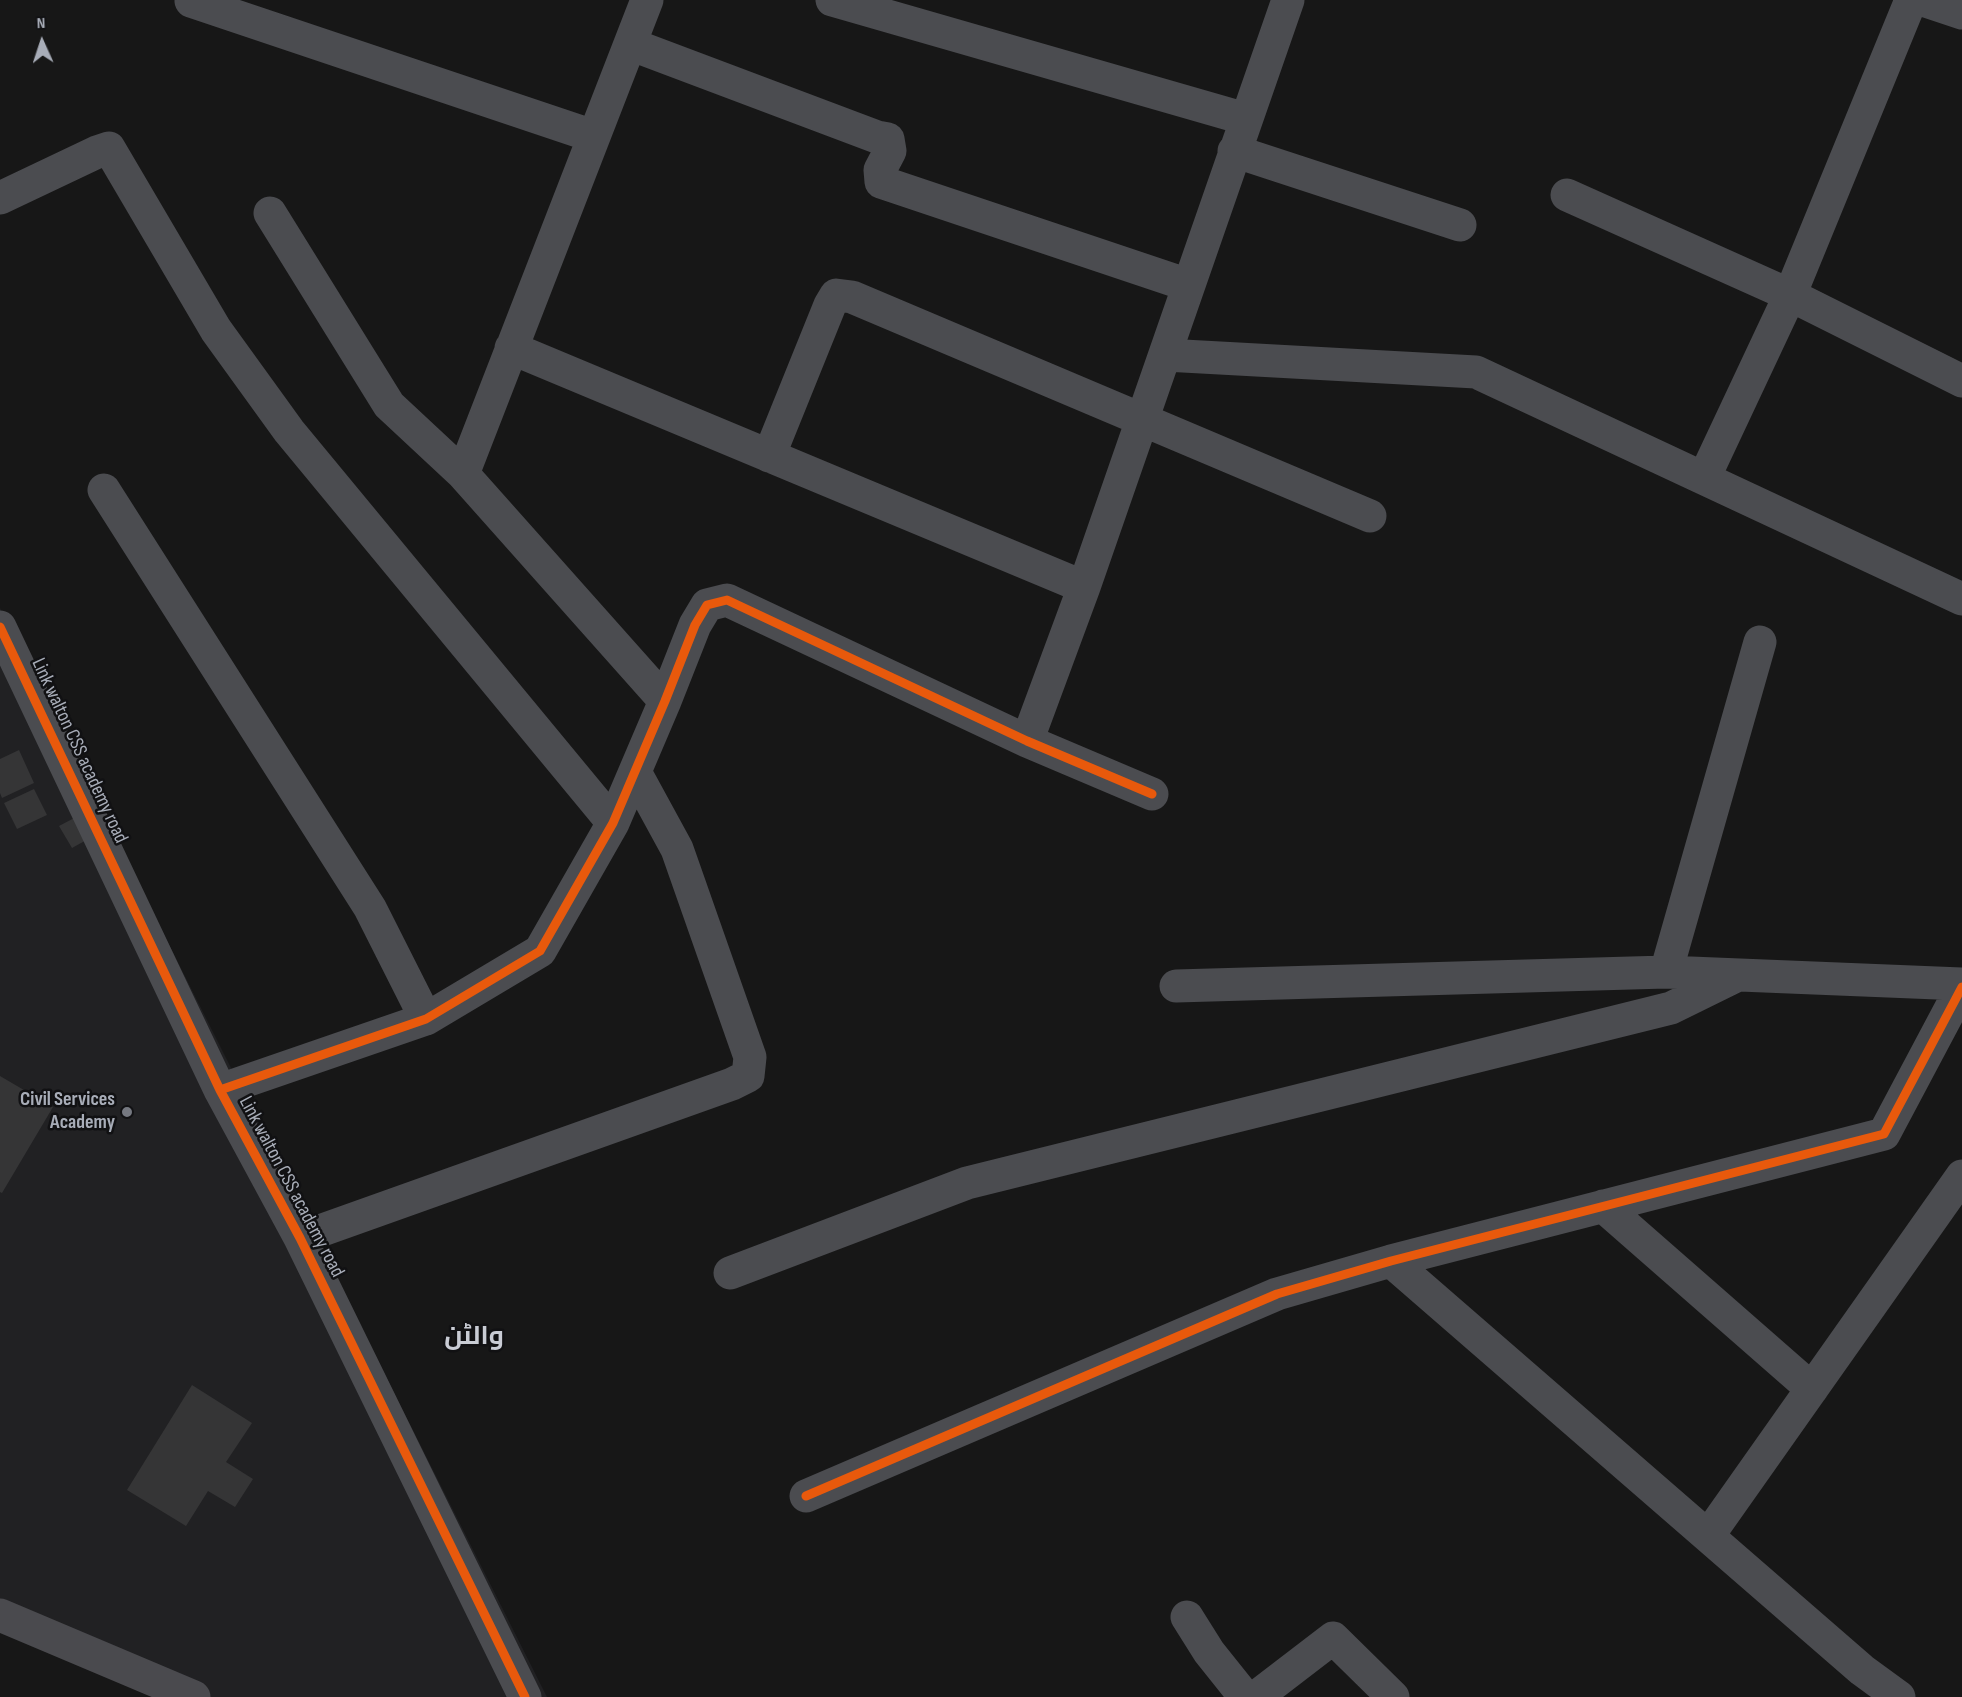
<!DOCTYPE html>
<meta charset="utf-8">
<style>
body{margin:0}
#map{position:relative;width:1962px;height:1697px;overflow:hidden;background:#171717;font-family:"Sofia Sans Condensed",sans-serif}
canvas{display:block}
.north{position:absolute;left:12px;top:12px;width:60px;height:60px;-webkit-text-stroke:4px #111113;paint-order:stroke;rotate:357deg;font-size:16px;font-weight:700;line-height:24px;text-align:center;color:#a8adb8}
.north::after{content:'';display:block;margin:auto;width:21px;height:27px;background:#a8adb8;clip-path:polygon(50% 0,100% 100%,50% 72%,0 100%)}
</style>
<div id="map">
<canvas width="1962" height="1697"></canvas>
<div class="north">N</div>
</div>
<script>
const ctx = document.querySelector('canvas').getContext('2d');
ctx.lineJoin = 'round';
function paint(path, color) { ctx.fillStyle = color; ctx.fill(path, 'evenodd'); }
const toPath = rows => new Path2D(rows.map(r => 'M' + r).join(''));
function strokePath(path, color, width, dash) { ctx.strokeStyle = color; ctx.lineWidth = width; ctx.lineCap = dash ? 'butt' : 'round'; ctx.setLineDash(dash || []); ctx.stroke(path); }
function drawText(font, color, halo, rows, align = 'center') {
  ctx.font = font + ' "Sofia Sans Condensed",Cairo,sans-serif'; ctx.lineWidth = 5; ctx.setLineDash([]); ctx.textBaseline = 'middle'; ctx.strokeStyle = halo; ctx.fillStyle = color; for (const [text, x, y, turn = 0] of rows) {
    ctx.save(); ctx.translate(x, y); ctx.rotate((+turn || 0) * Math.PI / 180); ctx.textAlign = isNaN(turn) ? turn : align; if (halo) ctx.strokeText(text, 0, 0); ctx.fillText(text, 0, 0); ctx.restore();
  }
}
paint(toPath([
 [0,608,547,1697,198,1697,0,1615]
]), '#212123');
paint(toPath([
 [19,750,34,783,2,798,0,793,0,759],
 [34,789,47,815,17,829,4,803],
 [78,816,90,838,72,848,59,826],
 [0,1076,53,1107,2,1193,0,1192],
 [192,1385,252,1423,226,1462,253,1479,235,1507,208,1491,186,1526,127,1490]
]), '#353536');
strokePath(toPath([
 [647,0,463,474,665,701],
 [832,0,1246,119],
 [1923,0,1962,13],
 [191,1,593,136],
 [630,44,877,137,888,139,890,151,880,170,881,182,1188,285],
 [1234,151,1460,225],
 [1567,195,1790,295,1962,381],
 [0,198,97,152,109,148,216,330,289,431,613,823],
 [270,213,389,405,463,474],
 [511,348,1084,587],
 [1165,355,1476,372,1962,599],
 [769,456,830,305,836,295,852,297,1370,516],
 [1704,478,1790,295,1911,0],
 [104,490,370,908,426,1019],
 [0,627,220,1090,300,1238,525,1697],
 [1027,741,1084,587,1288,0],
 [1666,972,1760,642],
 [1176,986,1666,972,1962,984],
 [220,1090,426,1019,540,951,613,823,665,701,695,625,707,605,727,600,1027,741,1152,794],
 [1603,1206,1812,1389],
 [300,1238,732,1084,748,1076,750,1057,677,849,635,772],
 [1391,1261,1862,1670,1899,1697],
 [730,1273,967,1183,1671,1008,1736,976],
 [806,1496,1277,1294,1391,1261,1884,1134,1962,987],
 [1708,1536,1962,1176],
 [1187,1617,1209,1652,1245,1697],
 [1256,1697,1333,1638,1393,1697]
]), '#4b4c50', 33);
strokePath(toPath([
 [0,1615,194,1697]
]), '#4a4a4e', 33);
strokePath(toPath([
 [0,627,220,1090,300,1238,525,1697],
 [220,1090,426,1019,540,951,613,823,665,701,695,625,707,605,727,600,1027,741,1152,794],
 [806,1496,1277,1294,1391,1261,1884,1134,1962,987]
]), '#e8590c', 9);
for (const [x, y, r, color] of [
 [127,1112,6,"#757880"]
]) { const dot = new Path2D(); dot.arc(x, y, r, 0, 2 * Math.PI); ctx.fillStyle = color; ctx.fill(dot); strokePath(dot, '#111113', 2); }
drawText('20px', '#a8adb8', '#111113', [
 ["Link walton CSS academy road",79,751,65],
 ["Link walton CSS academy road",291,1187,62]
]);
drawText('bold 20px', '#a8adb8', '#111113', [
 ["Civil Services",115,1100],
 ["Academy",115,1123]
], 'right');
drawText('bold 26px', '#c9ccd4', '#111113', [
 ["والٹن",474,1337]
]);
</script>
